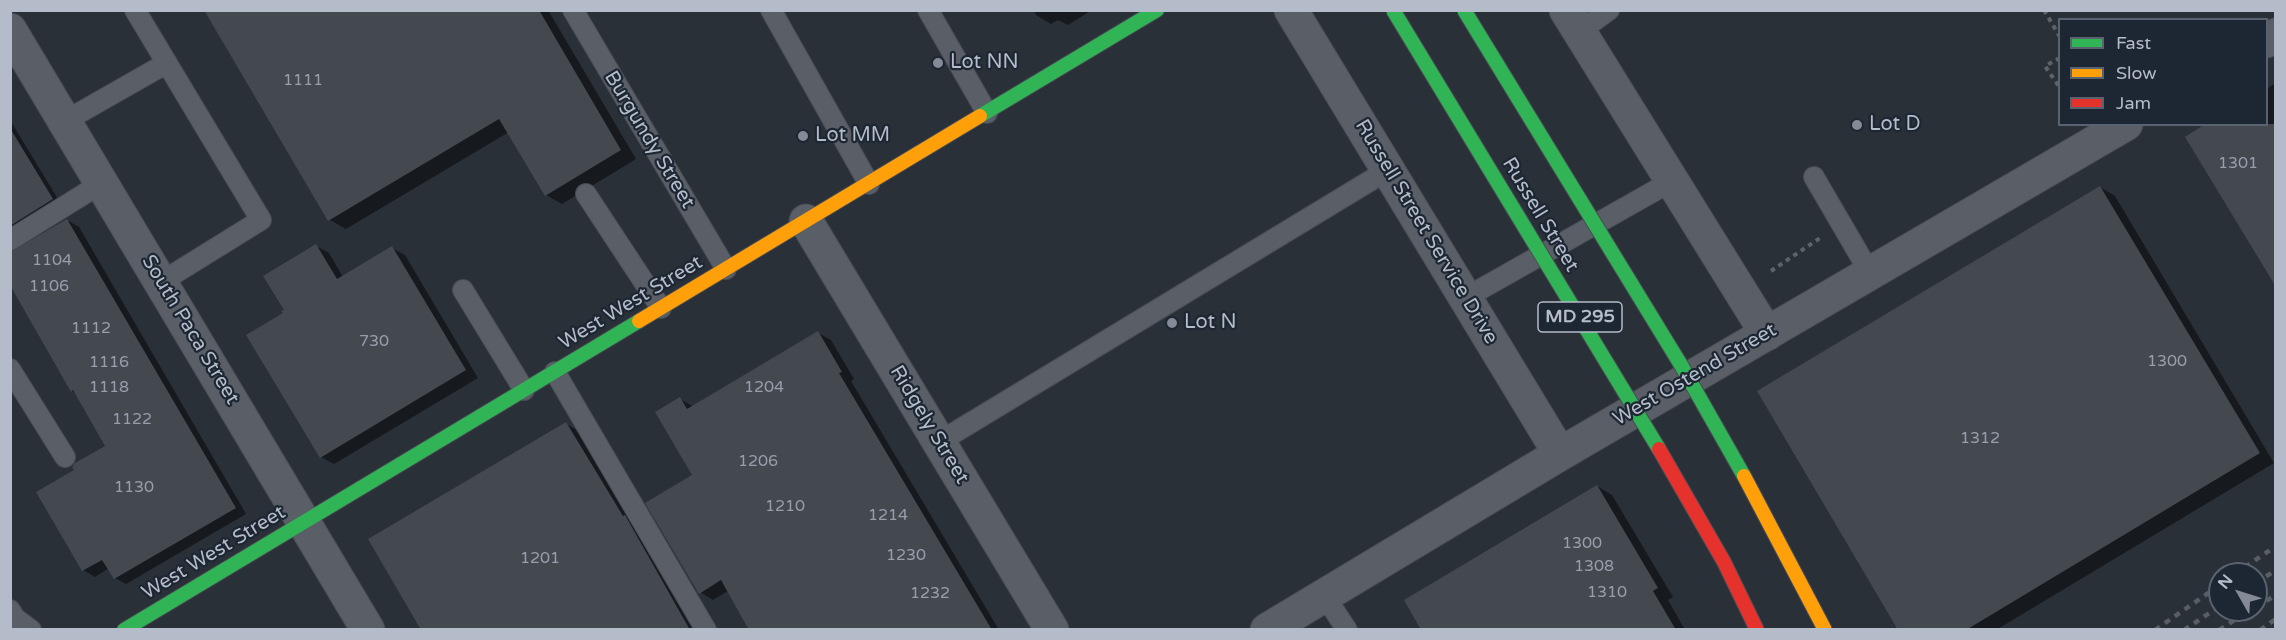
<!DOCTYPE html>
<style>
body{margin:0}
#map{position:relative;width:2286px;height:640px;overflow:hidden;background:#2a3038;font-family:"Varela Round",sans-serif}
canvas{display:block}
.frame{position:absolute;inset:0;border:12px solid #b4bcc9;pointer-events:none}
.legend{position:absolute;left:2058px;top:18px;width:210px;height:108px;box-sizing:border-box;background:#1d2633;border:2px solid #59626f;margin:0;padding:8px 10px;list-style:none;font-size:18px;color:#b4bcc9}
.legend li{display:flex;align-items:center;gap:12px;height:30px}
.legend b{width:30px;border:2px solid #59626f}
.north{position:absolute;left:2208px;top:562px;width:60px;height:60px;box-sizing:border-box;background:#1d2633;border:2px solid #59626f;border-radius:50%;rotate:309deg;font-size:16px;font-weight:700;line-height:24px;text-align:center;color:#b4bcc9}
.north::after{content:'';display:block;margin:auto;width:21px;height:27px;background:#848b96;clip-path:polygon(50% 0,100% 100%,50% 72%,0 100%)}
</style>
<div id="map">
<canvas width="2286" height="640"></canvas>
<div class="frame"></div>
<ul class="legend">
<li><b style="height:8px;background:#30b455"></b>Fast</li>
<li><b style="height:8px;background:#ff9f0a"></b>Slow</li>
<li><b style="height:8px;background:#e5322d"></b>Jam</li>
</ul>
<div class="north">N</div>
</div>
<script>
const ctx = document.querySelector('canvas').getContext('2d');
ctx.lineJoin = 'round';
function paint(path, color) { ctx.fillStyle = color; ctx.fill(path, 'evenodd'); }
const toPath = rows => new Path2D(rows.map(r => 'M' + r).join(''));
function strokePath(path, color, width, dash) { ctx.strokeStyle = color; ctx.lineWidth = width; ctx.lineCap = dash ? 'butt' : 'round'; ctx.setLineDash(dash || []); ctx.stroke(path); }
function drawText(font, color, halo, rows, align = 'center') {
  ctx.font = font + ' "Varela Round",sans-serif'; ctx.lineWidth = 4.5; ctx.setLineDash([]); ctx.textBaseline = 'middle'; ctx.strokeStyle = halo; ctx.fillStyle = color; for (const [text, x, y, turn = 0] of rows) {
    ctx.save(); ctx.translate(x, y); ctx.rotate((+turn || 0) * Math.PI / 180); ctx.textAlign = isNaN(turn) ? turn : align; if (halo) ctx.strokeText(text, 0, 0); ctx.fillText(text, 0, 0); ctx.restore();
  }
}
paint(toPath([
 [205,10,548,10,636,159,562,204,546,195,509,132,346,229,330,220],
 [1033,10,1092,10,1068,25,1058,20,1051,24,1036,15],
 [2276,83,2276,284,2266,124,2266,89],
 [10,120,61,204,10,235],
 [2100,187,2115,196,2274,463,1996,630,1900,630],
 [67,220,79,227,246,514,126,584,115,578,109,568,95,577,83,570,38,493,77,470,107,446,77,394,72,391],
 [316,246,329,253,343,277,392,248,405,255,478,378,334,464,321,457,285,313],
 [818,333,831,340,854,379,851,381,999,630,747,630,748,624,728,591,713,600,700,592,694,475,680,399,694,407],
 [566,424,579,431,699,630,423,630],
 [1597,486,1612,495,1673,597,1668,600,1685,630,1423,630]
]), '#0007');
paint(toPath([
 [204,10,539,10,621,150,545,196,499,119,328,221],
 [2205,124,2276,124,2276,287,2185,137],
 [10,128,53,199,10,226],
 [2100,186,2260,453,1966,630,1898,630,1757,391],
 [67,219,236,508,114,579,102,560,82,571,36,492,74,470,72,467,75,463,105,446,73,390,71,392,63,378,10,285,10,252],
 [316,244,337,279,392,246,466,370,320,458,246,335,283,313,281,311,284,310,263,276],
 [818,331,842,372,839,373,992,630,749,630,721,580,699,594,645,503,692,475,655,412,680,397,687,409],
 [566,422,623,516,625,515,690,630,421,630,368,539],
 [1597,485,1658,588,1653,591,1676,630,1421,630,1404,600]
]), '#444950');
const lane = toPath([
 [135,10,261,220,161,282],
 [573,10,726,269],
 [771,10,869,184],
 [928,10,987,113],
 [1579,32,1609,10],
 [65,121,167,63],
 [1814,177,1870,273],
 [586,194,661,308],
 [10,240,102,183],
 [463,290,524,390],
 [1465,298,1672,181],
 [10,369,65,457],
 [555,372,706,630],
 [939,442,1388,170],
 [1324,595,1347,630],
 [10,610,15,618,31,630]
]);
const street = toPath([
 [1291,10,1560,454],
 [1566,10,1767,334],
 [10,30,368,630],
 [2266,41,2276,35],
 [806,221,1052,630],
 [1267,630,1560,454,2126,124]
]);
const fast = toPath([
 [980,116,1157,10],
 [124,630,639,321]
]);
const slow = toPath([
 [639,321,980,116]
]);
strokePath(lane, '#484c53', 22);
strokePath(street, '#484c53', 35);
strokePath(fast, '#484c53', 16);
strokePath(slow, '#484c53', 16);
strokePath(toPath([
 [2044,10,2060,37],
 [2060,58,2045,66,2060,88],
 [1771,271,1820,238]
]), '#5d636a', 4, [4.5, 4.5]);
strokePath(lane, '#5a5e66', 20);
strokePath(street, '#5a5e66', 33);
strokePath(fast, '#30b455', 14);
strokePath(slow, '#ff9f0a', 14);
strokePath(toPath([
 [2235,574,2276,546],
 [2256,583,2276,570],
 [2256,607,2276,595],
 [2155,630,2220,585],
 [2184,630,2220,606],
 [2219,630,2251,610],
 [2260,630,2276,619]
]), '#595d64', 4.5, [6, 6]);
const fastBridge = toPath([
 [1393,10,1659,449],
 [1464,10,1681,365,1744,476]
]);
const slowBridge = toPath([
 [1744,476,1825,630]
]);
const jamBridge = toPath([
 [1659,449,1724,562,1757,630]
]);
strokePath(fastBridge, '#484c55', 16, []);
strokePath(slowBridge, '#484c55', 16, []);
strokePath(jamBridge, '#484c55', 16, []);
strokePath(fastBridge, '#30b455', 14);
strokePath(slowBridge, '#ff9f0a', 14);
strokePath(jamBridge, '#e5322d', 14);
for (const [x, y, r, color] of [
 [938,63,6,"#848b96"],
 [1857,125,6,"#848b96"],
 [803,136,6,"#848b96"],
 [1172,323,6,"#848b96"]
]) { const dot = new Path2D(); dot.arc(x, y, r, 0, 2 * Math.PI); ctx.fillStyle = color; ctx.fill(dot); strokePath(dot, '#1d2633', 2); }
drawText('16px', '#989fab', null, [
 ["1111",303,81],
 ["1301",2238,164],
 ["1104",52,261],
 ["1106",49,287],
 ["1112",91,329],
 ["730",374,342],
 ["1300",2167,362],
 ["1116",109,363],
 ["1118",109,388],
 ["1204",764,388],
 ["1122",132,420],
 ["1312",1980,439],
 ["1206",758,462],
 ["1130",134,488],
 ["1210",785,507],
 ["1214",888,516],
 ["1300",1582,544],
 ["1230",906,556],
 ["1201",540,559],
 ["1308",1594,567],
 ["1310",1607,593],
 ["1232",930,594]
]);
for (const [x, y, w] of [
 [1580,317,84]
]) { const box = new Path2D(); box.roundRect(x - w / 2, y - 15, w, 30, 4.5); ctx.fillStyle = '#1d2633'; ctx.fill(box); strokePath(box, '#b4bcc9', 1.5); }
drawText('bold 18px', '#b4bcc9', null, [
 ["MD 295",1580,317]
]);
drawText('20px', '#b4bcc9', '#1d2633', [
 ["Lot NN",950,63],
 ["Lot D",1869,125],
 ["Lot MM",815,136],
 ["Lot N",1184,323]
], 'left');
drawText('20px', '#b4bcc9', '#1d2633', [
 ["Burgundy Street",649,140,59],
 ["Russell Street",1540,215,59],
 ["Russell Street Service Drive",1426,232,59],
 ["West West Street",631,303,-31],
 ["South Paca Street",190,330,59],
 ["West Ostend Street",1695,375,-30],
 ["Ridgely Street",929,425,59],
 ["West West Street",214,553,-31]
]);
</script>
